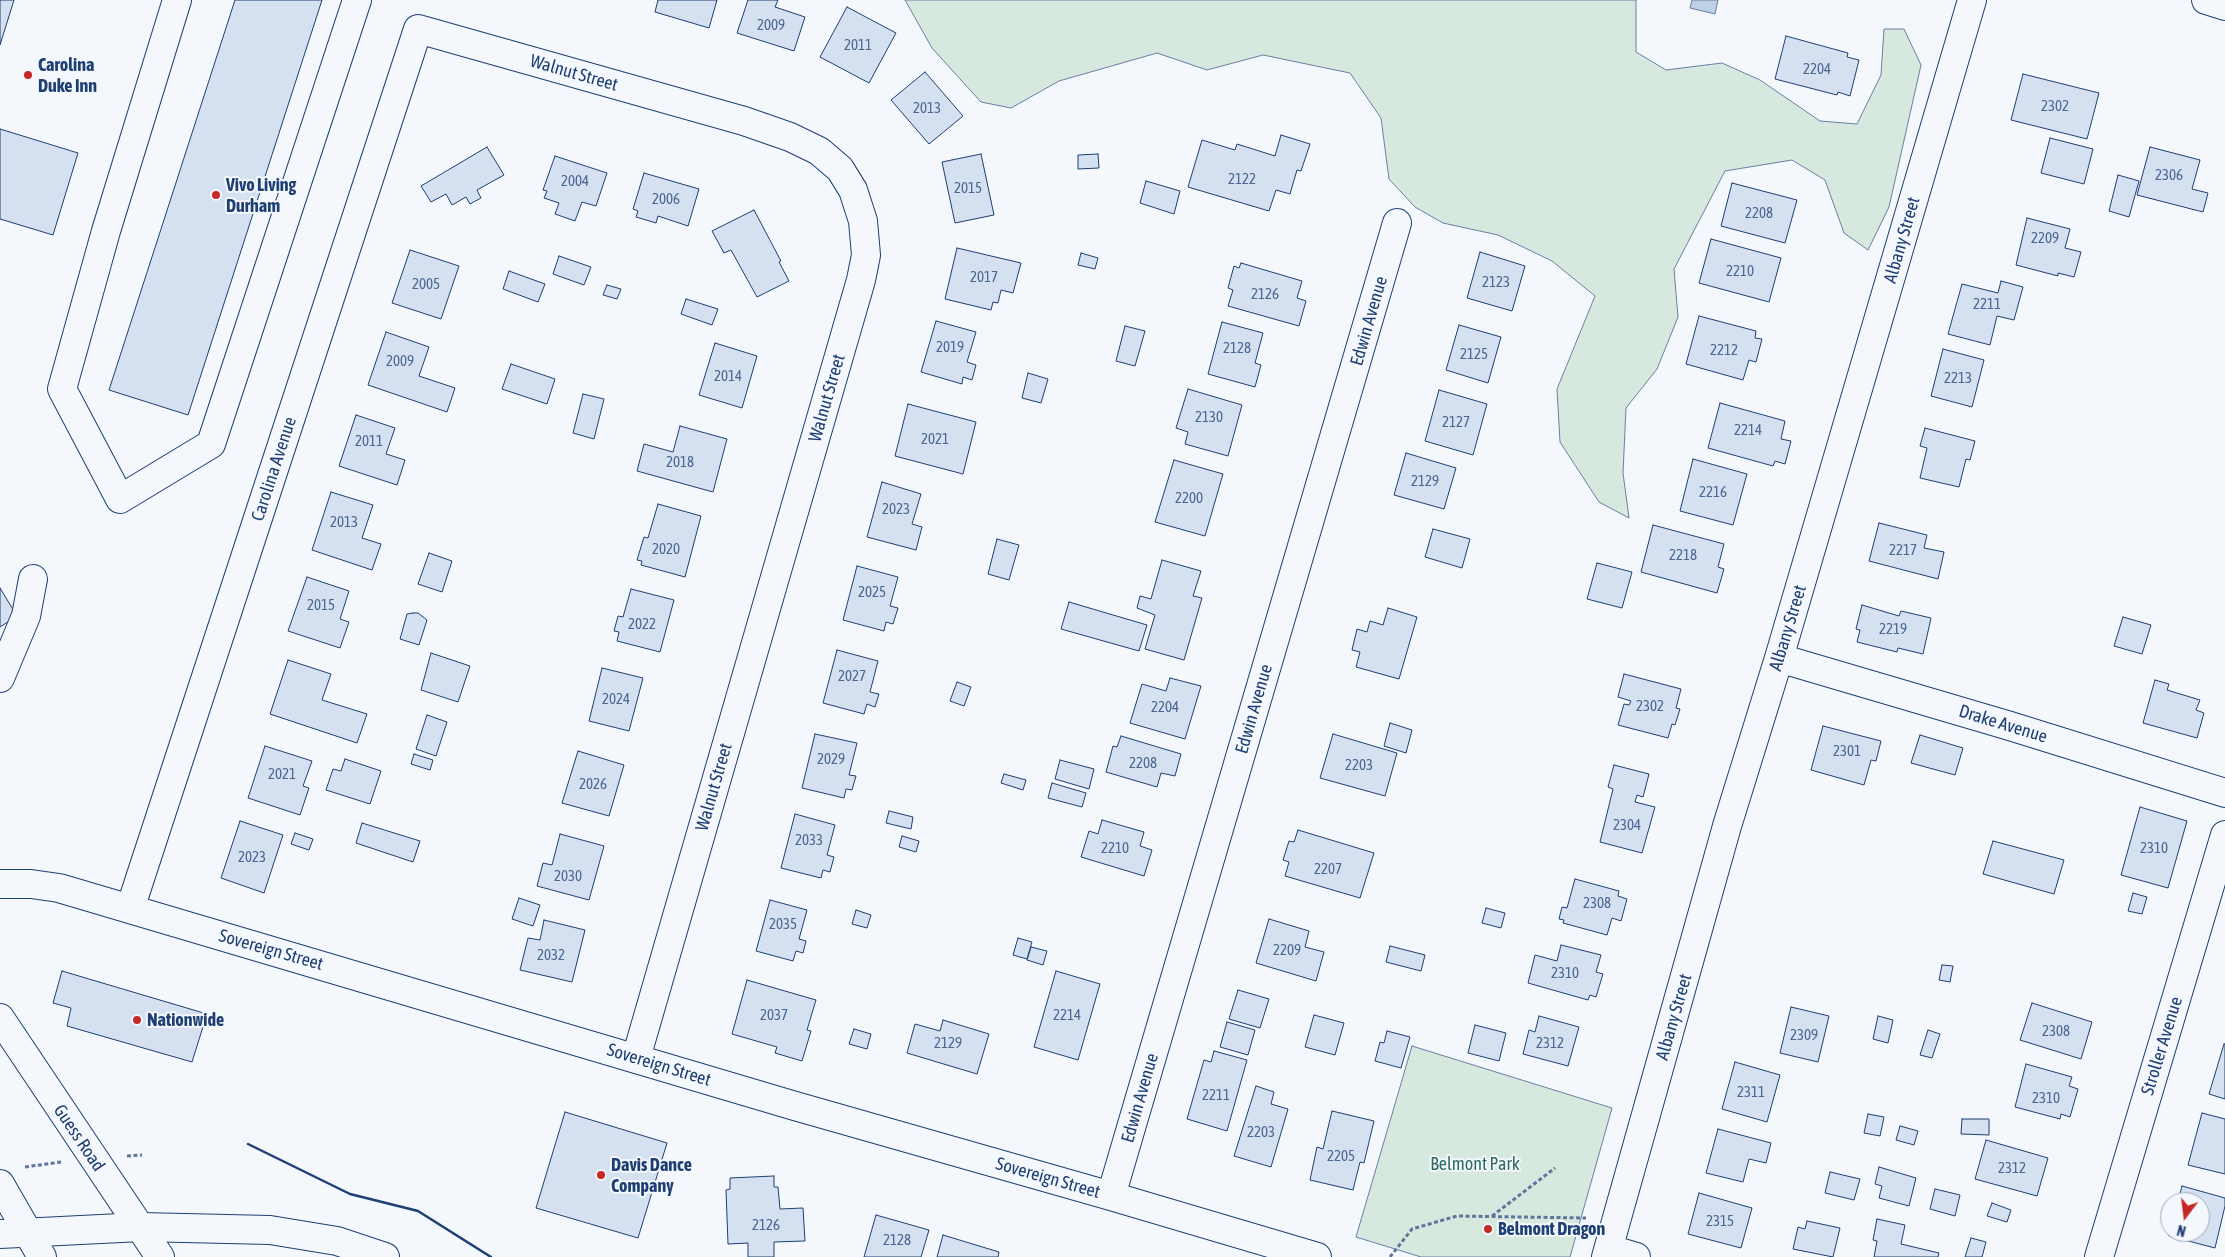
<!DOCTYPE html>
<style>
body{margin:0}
#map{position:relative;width:2225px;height:1257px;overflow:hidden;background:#f4f7fb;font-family:"Asap Condensed",sans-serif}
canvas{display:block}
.north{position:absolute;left:2160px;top:1192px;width:50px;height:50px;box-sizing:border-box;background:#f4f7fb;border:1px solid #9eadc5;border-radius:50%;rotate:195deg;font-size:14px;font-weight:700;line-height:20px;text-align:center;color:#1d3f73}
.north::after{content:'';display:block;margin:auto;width:18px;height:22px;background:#c62828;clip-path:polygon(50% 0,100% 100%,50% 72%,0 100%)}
</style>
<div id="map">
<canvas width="2225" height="1257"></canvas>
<div class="north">N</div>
</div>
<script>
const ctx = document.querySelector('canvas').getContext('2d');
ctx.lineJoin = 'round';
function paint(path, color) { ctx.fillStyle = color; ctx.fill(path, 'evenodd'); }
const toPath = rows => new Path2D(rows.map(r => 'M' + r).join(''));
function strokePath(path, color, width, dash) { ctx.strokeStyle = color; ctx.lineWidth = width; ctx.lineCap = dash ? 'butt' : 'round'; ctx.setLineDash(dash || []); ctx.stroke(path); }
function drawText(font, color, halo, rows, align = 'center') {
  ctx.font = font + ' "Asap Condensed",sans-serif'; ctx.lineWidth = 4; ctx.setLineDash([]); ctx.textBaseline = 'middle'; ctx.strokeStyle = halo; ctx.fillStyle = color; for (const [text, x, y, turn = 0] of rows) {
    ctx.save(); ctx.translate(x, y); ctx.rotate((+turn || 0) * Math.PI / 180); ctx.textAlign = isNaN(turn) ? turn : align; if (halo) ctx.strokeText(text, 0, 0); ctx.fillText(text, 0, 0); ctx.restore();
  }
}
const green = toPath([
 [905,0,1636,0,1636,52,1666,70,1722,63,1760,80,1820,121,1857,124,1881,75,1884,29,1904,29,1921,65,1889,207,1868,250,1844,233,1825,180,1792,160,1725,171,1674,269,1678,317,1657,369,1626,408,1623,473,1629,518,1599,502,1560,442,1557,389,1595,296,1552,261,1498,235,1443,223,1415,207,1389,179,1381,118,1350,73,1263,55,1207,70,1157,53,1059,81,1011,108,981,102,932,48,905,0],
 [1412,1046,1612,1108,1570,1257,1421,1257,1356,1237,1412,1046]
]);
paint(green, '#d7e8df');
strokePath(green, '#687fa3', 1);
const water = toPath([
 [1692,0,1718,0,1715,14,1690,8,1692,0]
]);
paint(water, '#bed0e5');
strokePath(water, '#687fa3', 1);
const building = toPath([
 [0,0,14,0,0,45,0,0],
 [235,0,322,0,188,415,109,390,235,0],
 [658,0,717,0,709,28,655,12,658,0],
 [748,0,778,0,775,7,805,17,794,51,737,33,748,0],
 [847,7,896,33,869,83,820,57,847,7],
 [1786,36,1848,53,1847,57,1859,60,1850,96,1838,92,1837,95,1775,79,1786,36],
 [925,72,963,116,929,144,891,100,925,72],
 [2023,74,2099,93,2087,139,2011,120,2023,74],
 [0,129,78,153,53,235,0,219,0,129],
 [1281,135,1310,144,1301,171,1297,170,1290,194,1276,190,1269,211,1188,187,1202,140,1235,150,1237,144,1275,156,1281,135],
 [2050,138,2093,149,2084,184,2041,173,2050,138],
 [487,147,504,175,477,190,481,198,470,204,466,197,452,205,446,194,431,202,421,186,487,147],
 [2150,147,2200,160,2192,189,2208,193,2203,212,2137,195,2150,147],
 [981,154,994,215,955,223,942,162,981,154],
 [1098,154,1099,168,1078,169,1078,155,1098,154],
 [555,156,607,173,596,206,582,202,575,221,555,214,559,203,544,198,547,191,543,190,555,156],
 [644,173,699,189,688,226,658,216,656,223,636,217,638,211,633,209,644,173],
 [2118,175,2139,181,2129,217,2109,211,2118,175],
 [1146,181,1180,191,1174,214,1140,203,1146,181],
 [1732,183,1797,200,1785,243,1721,226,1732,183],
 [754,210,781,261,779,262,789,281,757,297,731,250,724,253,712,231,754,210],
 [2027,218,2070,229,2065,248,2081,252,2074,277,2058,273,2058,276,2016,265,2027,218],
 [1711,239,1781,258,1769,302,1699,283,1711,239],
 [957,248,1021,263,1013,293,1001,290,998,303,993,302,991,310,945,299,957,248],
 [410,250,459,266,441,319,392,303,410,250],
 [1480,252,1525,266,1512,311,1467,298,1480,252],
 [1081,253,1098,258,1095,269,1078,265,1081,253],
 [559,256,591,267,584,285,553,274,559,256],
 [1241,263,1302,281,1297,298,1306,301,1299,326,1228,306,1233,290,1228,288,1234,266,1239,268,1241,263],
 [509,271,545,284,538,302,503,289,509,271],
 [2001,281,2023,287,2014,320,1997,316,1990,345,1948,334,1962,284,1998,293,2001,281],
 [607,285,621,289,617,299,603,295,607,285],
 [686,299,718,309,712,325,681,314,686,299],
 [1699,316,1756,331,1755,338,1762,339,1756,362,1749,360,1743,380,1686,364,1699,316],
 [936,321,976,332,967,362,976,365,972,380,963,377,962,384,921,372,936,321],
 [1222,322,1263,333,1255,363,1261,365,1255,387,1208,374,1222,322],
 [1459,325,1501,337,1488,383,1446,370,1459,325],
 [1125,326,1145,331,1135,366,1116,361,1125,326],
 [386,332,429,347,419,376,455,388,447,412,368,385,386,332],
 [715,343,757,356,742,408,699,395,715,343],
 [1943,349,1984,360,1972,407,1931,396,1943,349],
 [511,364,555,379,547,404,502,389,511,364],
 [1028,373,1048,379,1041,403,1022,398,1028,373],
 [1188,389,1242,405,1228,456,1185,444,1188,432,1176,428,1188,389],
 [1439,390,1487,404,1473,455,1425,441,1439,390],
 [583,394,604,399,594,439,573,433,583,394],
 [1720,403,1785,421,1781,439,1791,441,1785,464,1775,461,1773,466,1708,448,1720,403],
 [908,404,976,422,963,474,895,456,908,404],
 [356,415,395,428,386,454,405,460,397,485,339,466,356,415],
 [680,426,727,439,713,492,637,471,644,444,673,452,680,426],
 [1925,428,1975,441,1970,460,1966,459,1959,487,1920,478,1927,448,1920,446,1925,428],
 [1406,453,1456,468,1444,509,1394,495,1406,453],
 [1693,459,1747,474,1733,525,1680,511,1693,459],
 [1174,460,1223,474,1205,536,1155,522,1174,460],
 [882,482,921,494,912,524,922,527,916,550,867,537,882,482],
 [331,492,373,505,362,538,381,544,372,570,312,550,331,492],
 [658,504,701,516,685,577,641,565,642,561,637,560,644,537,648,538,658,504],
 [1879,523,1927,535,1924,548,1944,552,1938,579,1869,561,1879,523],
 [1653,525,1724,544,1718,567,1724,569,1717,593,1641,572,1653,525],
 [1433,529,1470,539,1462,568,1425,557,1433,529],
 [997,539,1019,545,1009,580,988,574,997,539],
 [429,553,452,561,442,592,418,584,429,553],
 [1162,560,1201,571,1193,596,1202,598,1184,660,1145,649,1155,615,1137,608,1140,596,1151,599,1162,560],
 [1597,563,1632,572,1622,608,1587,599,1597,563],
 [857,566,898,577,890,606,898,608,893,624,886,622,884,631,843,620,857,566],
 [307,577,349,591,340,619,349,622,340,648,288,631,307,577],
 [0,588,17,616,0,627,0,588],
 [631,589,674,600,660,652,617,641,619,632,614,631,618,616,623,617,631,589],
 [1069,602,1147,625,1139,651,1061,629,1069,602],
 [1862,605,1899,616,1901,611,1931,618,1923,654,1898,648,1897,652,1857,642,1860,630,1856,629,1862,605],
 [1388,608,1417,617,1399,679,1356,667,1360,652,1352,650,1357,629,1367,632,1370,621,1383,625,1388,608],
 [413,613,418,613,427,620,419,645,400,639,407,614,413,613],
 [2123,617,2151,625,2142,654,2114,646,2123,617],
 [837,650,878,661,870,692,879,694,875,707,867,704,864,714,823,703,837,650],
 [431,653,470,666,458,702,421,690,431,653],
 [288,660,331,674,322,700,367,714,357,743,270,714,288,660],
 [602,668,643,678,629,731,589,721,602,668],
 [1624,674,1681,689,1676,708,1680,709,1675,725,1672,724,1668,738,1618,725,1624,704,1629,705,1631,701,1618,697,1624,674],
 [1170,678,1201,686,1185,739,1130,723,1142,684,1166,691,1170,678],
 [2155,680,2169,684,2167,690,2200,700,2196,710,2204,713,2197,738,2143,723,2155,680],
 [957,682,971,687,964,706,950,701,957,682],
 [427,715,447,722,436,756,416,749,427,715],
 [1390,723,1412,730,1406,753,1384,746,1390,723],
 [1823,726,1881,741,1876,761,1871,760,1864,785,1811,770,1823,726],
 [815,734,857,743,849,775,856,776,852,790,846,789,844,798,802,788,815,734],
 [1333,734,1397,753,1385,796,1320,778,1333,734],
 [1920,735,1963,748,1955,775,1911,763,1920,735],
 [1121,736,1181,754,1175,776,1161,773,1157,787,1106,772,1113,746,1117,747,1121,736],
 [265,746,312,761,303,786,309,788,300,815,248,798,265,746],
 [578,751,624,765,609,816,562,803,578,751],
 [414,754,433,760,430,770,411,764,414,754],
 [345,759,381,771,370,804,326,790,333,769,341,771,345,759],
 [1060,760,1094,769,1089,789,1055,779,1060,760],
 [1614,765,1649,774,1643,797,1637,795,1635,802,1655,807,1642,853,1600,842,1613,789,1608,787,1614,765],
 [1004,774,1026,780,1023,790,1001,783,1004,774],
 [1052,783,1086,793,1082,807,1048,798,1052,783],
 [2140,807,2187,821,2168,888,2121,875,2140,807],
 [889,811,913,817,911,829,886,823,889,811],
 [795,814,835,825,827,855,834,857,830,872,823,870,821,878,781,868,795,814],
 [1102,820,1144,832,1140,846,1152,850,1144,876,1081,857,1089,831,1098,834,1102,820],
 [240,821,283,835,264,893,221,878,240,821],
 [362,823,420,841,413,862,356,843,362,823],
 [1298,830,1374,853,1360,898,1285,876,1289,862,1283,860,1289,841,1294,842,1298,830],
 [295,833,313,839,309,850,291,844,295,833],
 [560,834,604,846,589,900,537,886,543,863,552,865,560,834],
 [902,836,919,841,916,852,899,847,902,836],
 [1993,841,2064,860,2054,894,1983,874,1993,841],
 [1575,879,1619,891,1618,896,1627,899,1621,921,1612,918,1607,935,1563,923,1564,920,1559,919,1562,907,1567,908,1575,879],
 [2133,893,2147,897,2142,914,2128,911,2133,893],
 [519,898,540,905,533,926,512,919,519,898],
 [770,900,807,910,799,939,806,941,803,953,796,951,793,961,756,951,770,900],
 [1486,908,1505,913,1501,928,1482,923,1486,908],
 [856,910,871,915,867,928,852,924,856,910],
 [1269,919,1309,931,1305,947,1324,952,1316,981,1256,963,1269,919],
 [544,920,585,930,572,982,520,970,528,938,540,940,544,920],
 [1018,938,1032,942,1027,959,1013,955,1018,938],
 [1561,945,1601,955,1596,972,1603,974,1596,997,1590,995,1588,1000,1528,983,1535,955,1557,961,1561,945],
 [1390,946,1425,955,1421,971,1386,962,1390,946],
 [1031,947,1047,951,1043,965,1027,960,1031,947],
 [1942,965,1953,966,1950,982,1939,980,1942,965],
 [62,971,207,1014,192,1062,67,1026,71,1008,53,1003,62,971],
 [1056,971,1100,984,1078,1060,1034,1047,1056,971],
 [747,980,816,1000,807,1030,811,1031,802,1061,775,1053,777,1047,732,1034,747,980],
 [1238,990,1269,999,1260,1028,1229,1019,1238,990],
 [2032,1003,2092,1022,2081,1059,2020,1040,2032,1003],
 [1791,1007,1829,1016,1818,1062,1780,1053,1791,1007],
 [1314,1015,1344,1023,1335,1055,1305,1047,1314,1015],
 [1539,1016,1579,1027,1568,1066,1523,1054,1529,1030,1535,1032,1539,1016],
 [1878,1016,1893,1020,1888,1043,1873,1039,1878,1016],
 [943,1020,989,1034,977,1074,907,1053,915,1024,940,1031,943,1020],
 [1227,1022,1255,1030,1248,1055,1220,1047,1227,1022],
 [1475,1025,1506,1033,1499,1061,1468,1053,1475,1025],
 [854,1029,871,1034,867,1049,849,1044,854,1029],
 [1928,1030,1940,1034,1932,1058,1920,1055,1928,1030],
 [1387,1031,1410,1037,1401,1068,1375,1061,1380,1042,1384,1043,1387,1031],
 [2224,1044,2225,1044,2225,1099,2209,1094,2224,1044],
 [1214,1051,1247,1060,1227,1131,1187,1119,1204,1060,1211,1062,1214,1051],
 [1735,1062,1780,1075,1767,1122,1722,1109,1735,1062],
 [2026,1064,2072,1077,2069,1086,2078,1089,2070,1117,2061,1114,2060,1119,2015,1107,2026,1064],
 [1256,1086,1274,1092,1271,1104,1288,1109,1271,1167,1234,1156,1256,1086],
 [1332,1111,1374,1121,1364,1163,1360,1162,1353,1190,1310,1180,1317,1147,1323,1149,1332,1111],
 [565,1112,667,1143,638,1238,536,1208,565,1112],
 [2202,1113,2225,1119,2225,1174,2188,1165,2202,1113],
 [1868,1114,1884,1117,1880,1136,1864,1133,1868,1114],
 [1962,1119,1989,1119,1989,1135,1961,1134,1962,1119],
 [1900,1126,1918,1131,1914,1145,1896,1140,1900,1126],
 [1718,1129,1771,1143,1766,1163,1749,1159,1743,1182,1706,1173,1718,1129],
 [1986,1140,2048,1158,2037,1196,1975,1179,1986,1140],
 [1879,1167,1916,1178,1909,1206,1879,1198,1882,1186,1875,1184,1879,1167],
 [1830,1172,1860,1179,1854,1200,1825,1193,1830,1172],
 [774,1176,774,1187,778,1187,780,1209,803,1208,805,1241,774,1242,774,1257,748,1257,748,1243,728,1244,726,1190,730,1189,730,1178,774,1176],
 [2182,1186,2225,1198,2225,1206,2215,1248,2169,1236,2170,1231,2200,1232,2200,1202,2178,1202,2182,1186],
 [1935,1189,1960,1195,1955,1216,1930,1209,1935,1189],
 [1699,1193,1752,1208,1741,1248,1688,1234,1699,1193],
 [1992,1203,2011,1210,2007,1222,1987,1216,1992,1203],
 [876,1215,929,1230,921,1257,864,1257,876,1215],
 [1877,1219,1905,1225,1901,1244,1939,1253,1938,1257,1874,1257,1877,1241,1873,1240,1877,1219],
 [1807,1221,1840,1228,1833,1257,1793,1249,1798,1227,1805,1229,1807,1221],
 [943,1235,999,1252,998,1257,937,1257,943,1235],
 [1971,1238,1986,1242,1982,1257,1965,1257,1971,1238]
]);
paint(building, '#d5e0f0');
strokePath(building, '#1d3f73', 1);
const minor = toPath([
 [177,0,106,231,62,389,120,499,211,444,357,0],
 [2206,0,2225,6],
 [1779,658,2010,726,2225,793],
 [0,678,26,616,33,579],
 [0,884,31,884,59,888,795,1106,1111,1196,1317,1257],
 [130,909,418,29,744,121,790,137,819,151,840,169,853,190,863,221,866,255,861,280,636,1058],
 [1111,1196,1397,223],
 [1609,1249,1636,1257],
 [1606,1257,1727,826,1779,658,1972,0],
 [2099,1257,2225,835]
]);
const major = toPath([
 [0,1018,160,1257],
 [0,1184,42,1257]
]);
const highway = toPath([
 [0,1234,141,1227,270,1230,337,1241,385,1257]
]);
strokePath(minor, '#1d3f73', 30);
strokePath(major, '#1d3f73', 30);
strokePath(highway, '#1d3f73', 30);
strokePath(toPath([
 [127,1156,142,1155],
 [25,1167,61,1162],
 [1492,1216,1555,1168],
 [1390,1257,1412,1229,1457,1216,1586,1218]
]), '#5e769c', 3, [4, 2.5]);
strokePath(minor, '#f4f7fb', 28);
strokePath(major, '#f4f7fb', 28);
strokePath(highway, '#f4f7fb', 28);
strokePath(toPath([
 [248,1144,350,1194,418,1211,491,1257]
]), '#1d3f73', 2.5);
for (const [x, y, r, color] of [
 [28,75,5,"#c62828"],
 [216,195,5,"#c62828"],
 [137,1020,5,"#c62828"],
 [601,1175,5,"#c62828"],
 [1488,1229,5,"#c62828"]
]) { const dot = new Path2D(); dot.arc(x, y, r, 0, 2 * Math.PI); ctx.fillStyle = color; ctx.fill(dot); strokePath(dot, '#f4f7fb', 2); }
drawText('15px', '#4b6792', null, [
 ["2009",771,25],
 ["2011",858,45],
 ["2204",1817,69],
 ["2302",2055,106],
 ["2013",927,108],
 ["2306",2169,175],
 ["2122",1242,179],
 ["2004",575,181],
 ["2015",968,188],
 ["2006",666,199],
 ["2208",1759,213],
 ["2209",2045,238],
 ["2210",1740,271],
 ["2017",984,277],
 ["2123",1496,282],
 ["2005",426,284],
 ["2126",1265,294],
 ["2211",1987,304],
 ["2019",950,347],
 ["2128",1237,348],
 ["2212",1724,350],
 ["2125",1474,354],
 ["2009",400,361],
 ["2014",728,376],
 ["2213",1958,378],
 ["2130",1209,417],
 ["2127",1456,422],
 ["2214",1748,430],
 ["2021",935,439],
 ["2011",369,441],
 ["2018",680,462],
 ["2129",1425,481],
 ["2216",1713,492],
 ["2200",1189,498],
 ["2023",896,509],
 ["2013",344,522],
 ["2020",666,549],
 ["2217",1903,550],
 ["2218",1683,555],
 ["2025",872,592],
 ["2015",321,605],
 ["2022",642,624],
 ["2219",1893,629],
 ["2027",852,676],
 ["2024",616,699],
 ["2302",1650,706],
 ["2204",1165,707],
 ["2301",1847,751],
 ["2029",831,759],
 ["2208",1143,763],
 ["2203",1359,765],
 ["2021",282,774],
 ["2026",593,784],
 ["2304",1627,825],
 ["2033",809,840],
 ["2210",1115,848],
 ["2310",2154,848],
 ["2023",252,857],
 ["2207",1328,869],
 ["2030",568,876],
 ["2308",1597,903],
 ["2035",783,924],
 ["2209",1287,950],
 ["2032",551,955],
 ["2310",1565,973],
 ["2037",774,1015],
 ["2214",1067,1015],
 ["2308",2056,1031],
 ["2309",1804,1035],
 ["2129",948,1043],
 ["2312",1550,1043],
 ["2311",1751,1092],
 ["2211",1216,1095],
 ["2310",2046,1098],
 ["2203",1261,1132],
 ["2205",1341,1156],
 ["2312",2012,1168],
 ["2315",1720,1221],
 ["2126",766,1225],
 ["2128",897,1240]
]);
drawText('bold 18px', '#1d3f73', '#f4f7fb', [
 ["Carolina",38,65],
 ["Duke Inn",38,86],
 ["Vivo Living",226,185],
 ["Durham",226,206],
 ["Nationwide",147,1020],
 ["Davis Dance",611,1165],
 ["Company",611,1186],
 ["Belmont Dragon",1498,1229]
], 'left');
drawText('18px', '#1d3f73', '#f4f7fb', [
 ["Walnut Street",574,73,16],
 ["Albany Street",1902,240,-74],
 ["Edwin Avenue",1369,321,-74],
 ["Walnut Street",827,398,-74],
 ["Carolina Avenue",274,469,-72],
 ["Albany Street",1788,628,-73],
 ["Edwin Avenue",1254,709,-74],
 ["Drake Avenue",2003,724,17],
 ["Walnut Street",714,787,-74],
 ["Sovereign Street",271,950,16],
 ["Albany Street",1674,1017,-74],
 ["Stroller Avenue",2162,1046,-73],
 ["Sovereign Street",659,1065,17],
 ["Edwin Avenue",1140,1098,-74],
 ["Guess Road",79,1138,56],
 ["Sovereign Street",1048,1178,16]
]);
drawText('18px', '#2c6c60', '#f4f7fb', [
 ["Belmont Park",1475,1164]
]);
</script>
